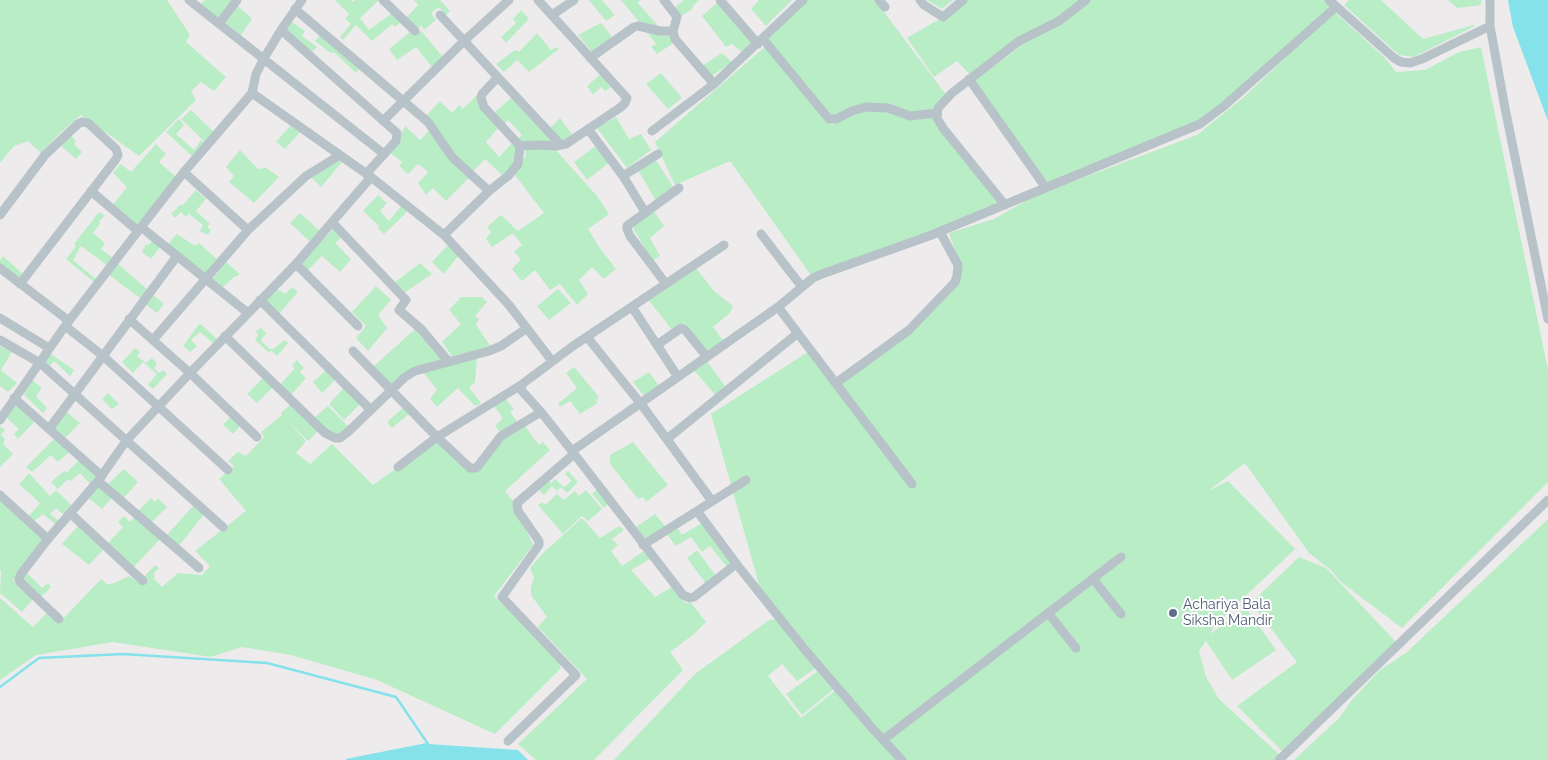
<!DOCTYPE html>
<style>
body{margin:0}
canvas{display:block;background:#eeebec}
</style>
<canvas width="1548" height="760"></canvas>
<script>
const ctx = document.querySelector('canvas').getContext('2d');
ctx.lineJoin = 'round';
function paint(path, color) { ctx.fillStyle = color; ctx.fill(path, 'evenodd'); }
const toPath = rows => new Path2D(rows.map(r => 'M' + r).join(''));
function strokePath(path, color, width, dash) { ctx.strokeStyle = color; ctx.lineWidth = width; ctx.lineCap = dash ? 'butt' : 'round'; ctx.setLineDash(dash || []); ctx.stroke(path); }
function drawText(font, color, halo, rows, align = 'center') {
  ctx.font = font + ' Raleway,sans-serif'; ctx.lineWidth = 4; ctx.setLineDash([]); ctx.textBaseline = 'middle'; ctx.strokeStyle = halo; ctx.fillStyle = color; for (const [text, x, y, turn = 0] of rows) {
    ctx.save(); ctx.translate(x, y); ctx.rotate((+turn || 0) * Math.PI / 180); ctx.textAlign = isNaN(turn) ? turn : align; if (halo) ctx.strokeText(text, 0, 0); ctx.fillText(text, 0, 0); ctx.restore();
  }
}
paint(toPath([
 [0,0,167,0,190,35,186,42,226,77,214,91,201,82,191,91,196,100,139,156,81,115,59,134,41,153,28,141,14,146,0,163],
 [205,0,230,0,232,2,219,21,199,6],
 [335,0,351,0,353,2,355,0,379,0,360,18,369,30,392,13,401,22,395,27,392,24,372,41,356,25,343,40,340,37,351,24,345,19,349,14],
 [414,0,440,0,450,11,446,15,439,7,431,13,436,20,424,30,421,25,419,28,406,18,418,5],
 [589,0,602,0,615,15,606,21],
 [621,0,640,0,638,3,659,27,641,24],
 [684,0,699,0,693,6,692,9,680,17,673,9],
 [759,0,792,0,766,26,751,9],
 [803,0,875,0,947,96,938,108,918,116,889,109,912,120,933,118,1005,205,813,278,730,161,675,185,655,142,767,45,763,39],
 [803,89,832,120,844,115,832,125],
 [927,0,953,0,942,9],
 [963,0,1329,0,1336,7,1200,124,1046,188,973,81,1027,42,972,77,957,61,934,77,907,38,943,17],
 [1349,0,1381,0,1423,39,1474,25,1475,26,1414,57,1399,55,1344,5],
 [1448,0,1481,0,1481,5,1457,8],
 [718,2,754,43,742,52,732,44,726,47,702,16],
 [238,6,252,19,241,35,226,23],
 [521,10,529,19,506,43,501,37,516,23,513,19],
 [1336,13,1385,58,1396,72,1425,70,1459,52,1481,47,1548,370,1548,482,1402,628,1341,582,1331,570,1309,553,1245,463,1208,491,1228,481,1295,549,1214,626,1210,634,1246,608,1276,650,1232,680,1206,641,1199,651,1206,677,1219,699,1282,757,1279,760,901,760,883,740,888,735,873,729,762,595,711,414,811,350,836,382,909,330,962,271,949,233,994,219,1024,202,1036,193,1058,187,1197,135,1244,97,1306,38],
 [292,22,305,31,302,36,317,47,310,54,285,31],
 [601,23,613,38,593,53,578,35],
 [644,28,669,34,675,42,657,54,651,47,656,44],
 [421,31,443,57,432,67,416,47,397,60,389,49,410,32,414,35],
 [537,33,551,50,557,47,559,49,529,72,517,60,504,72,496,64,515,50,519,52],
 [321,34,361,67,356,73,335,53,329,52,315,41],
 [722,53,732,62,712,76,702,66],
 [602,73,612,86,605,91,601,87,593,95,587,86],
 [661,73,682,98,668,109,646,84],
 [478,94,499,127,486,142,499,157,513,142,518,152,516,165,503,176,485,159,472,172,451,152,426,116,440,101,452,113,459,105,463,109],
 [513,96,557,143,522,144,518,139,522,135,508,120,503,125,493,114],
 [191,110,214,132,205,142,181,119],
 [616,117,629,139,641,134,651,150,627,168,597,128],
 [560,118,574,137,561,143,549,129],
 [179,119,184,125,176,134,194,150,201,140,205,144,194,158,166,132],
 [290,126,300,132,285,149,276,142],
 [405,126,420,140,429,131,470,177,446,201,433,188,426,195,418,183,428,172,418,164,408,174,399,166,402,162,389,152,399,140],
 [71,135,76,141,74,144,82,152,76,159,61,146],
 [156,144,166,154,159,162,176,177,136,226,113,205,127,187,113,173,121,164,131,172],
 [597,145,610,162,587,180,574,162],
 [553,147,597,196,609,214,588,229,599,247,616,269,604,279,592,267,579,280,588,294,577,305,560,284,550,290,535,270,522,281,512,269,521,259,514,252,522,245,513,233,492,247,486,239,491,232,487,227,501,215,518,231,544,213,514,174,526,155,525,148],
 [240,150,258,169,266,168,279,177,254,203,229,182,234,176,226,167],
 [339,158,343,161,321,187,310,176],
 [655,159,674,188,656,201,638,170],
 [196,190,206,199,196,211,210,224,207,227,211,230,208,235,200,231,203,225,189,214,186,217,181,212,175,218,171,214,180,205,183,205],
 [378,195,387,203,380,211,389,221,403,204,409,210,384,234,378,229,379,226,363,211],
 [653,210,664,226,650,238,660,256,652,261,632,226],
 [99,212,105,215,99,222,100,224,93,233,105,243,101,249,114,259,108,266,81,246,73,260,97,280,95,283,66,259,76,246,74,244],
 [300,213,320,231,310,242,290,223],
 [333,229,342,237,335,243,351,259,340,272,322,256,308,270,301,263],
 [177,234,195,246,199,243,219,261,207,276,168,244],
 [153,240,161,246,151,259,142,252,146,244,148,245],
 [449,244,459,255,444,274,432,262],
 [3,256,23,274,17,280,0,266,0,260],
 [226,262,240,274,234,277,222,288,212,280],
 [420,263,432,274,404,293,394,283],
 [118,264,148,290,141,299,109,275],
 [695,267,715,292,733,306,730,313,713,327,723,340,707,355,683,323,672,330,647,298],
 [376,286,391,300,378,315,387,328,368,351,356,338,366,326,352,312],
 [292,287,298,292,278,315,264,300,275,288,285,294],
 [558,289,571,303,549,320,537,306],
 [152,294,164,304,157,313,145,304],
 [461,297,482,297,487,302,475,316,479,319,476,325,491,347,452,356,442,342,461,324,449,310],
 [199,324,202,325,217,339,213,343,200,332,191,340,197,346,190,352,183,346],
 [261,328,266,333,261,341,270,349,273,349,285,340,288,343,277,356,272,351,268,352,255,340,258,335,256,331],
 [415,329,442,360,392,385,373,367],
 [0,346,12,352,1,370,17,383,8,392,0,386],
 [135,348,140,352,137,356,146,363,152,358,157,364,154,368,159,373,163,370,167,374,153,389,148,385,157,374,143,362,133,373,122,362],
 [51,354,74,370,70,376,54,361,48,368,42,364],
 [477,357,475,382,469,388,481,403,475,406,458,388,437,407,430,399,437,390,422,371],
 [297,360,304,368,300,372,306,378,291,395,280,385,295,368,292,365],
 [707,361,725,386,715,395,694,370],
 [574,367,599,397,596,401,598,403,580,414,570,401,560,407,558,404,577,388,566,373],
 [326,370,336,379,322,393,313,382],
 [649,372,660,387,645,397,633,382],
 [263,378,273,387,257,403,247,394],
 [32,380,42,388,36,396,47,408,43,413,24,395],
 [344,388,360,404,344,420,329,404],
 [108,393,119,404,112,409,102,399],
 [504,397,514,409,510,412,518,423,501,433,495,426,503,418,493,405],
 [16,403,35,421,18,439,14,434,19,429,7,418],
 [291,404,318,431,308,441,285,418,306,441,296,453,310,464,332,444,373,485,437,439,471,472,497,443,524,424,532,436,539,445,543,442,550,450,505,491,513,501,533,545,494,596,556,656,561,668,495,734,377,680,291,655,242,647,211,657,113,642,36,655,0,680,0,598,33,627,47,613,59,623,101,579,107,584,112,584,129,576,144,586,148,583,143,578,155,565,159,568,153,574,155,576,152,580,154,579,162,587,178,573,202,575,210,566,195,551,246,511,219,479,234,466,228,461,238,452,246,456,264,437,261,432,282,415,281,413],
 [328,406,350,428,336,436,327,431,314,418],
 [404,407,410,413,392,428,387,422],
 [66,411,80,423,64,439,51,429],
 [231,416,241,425,233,434,223,425],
 [0,426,5,430,1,435,5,439,3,444,13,454,0,467],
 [54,439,70,451,58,462,51,455,32,472,26,467],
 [633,442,668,485,646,502,643,497,638,499,610,464,610,455],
 [79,460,98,475,90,484,80,473,71,481,68,479,58,489,51,482,64,471,67,472],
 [124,469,138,482,122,500,106,486],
 [568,471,578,482,567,493,561,487,557,491,552,486,544,495,539,490,548,481,551,483,555,479,564,487,572,481,565,474],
 [29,473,50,496,56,490,72,506,64,515,56,508,50,514,59,521,55,524,43,514,32,523,28,517,40,503,19,484],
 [99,485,113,497,102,509,87,497],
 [598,489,609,503,604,508,592,494],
 [586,490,602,509,588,521,582,516,563,534,538,505,542,502,545,505,557,494,564,500,575,491,579,496],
 [151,498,155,502,158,498,167,507,150,524,137,512],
 [0,500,44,539,13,580,33,599,22,612,0,593,1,571,0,570],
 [195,504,205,513,178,547,166,536],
 [655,514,666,527,644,540,636,527],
 [124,516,130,522,136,516,161,538,133,568,107,544,123,527,118,522],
 [582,518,600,538,619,526,624,530,612,539,618,545,611,551,622,566,644,551,650,559,631,570,655,597,672,587,685,603,691,603,706,622,694,634,670,652,683,670,594,760,536,760,518,744,587,679,538,627,547,617,531,595,531,587,534,578,530,568,542,554],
 [1548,519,1548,760,1294,760,1340,717,1351,701,1379,671,1407,652],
 [702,523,732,563,727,567,710,546,702,552,691,537,676,546,666,533,676,526,682,535],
 [78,526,103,550,89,565,62,544],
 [697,550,716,576,706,584,687,558],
 [1299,557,1326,568,1396,642,1282,751,1237,706,1297,662,1251,603],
 [26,572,42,588,48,583,51,587,40,598,22,580],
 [776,619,816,668,797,681,782,664,768,676,801,718,836,690,898,760,614,760,695,674,769,620],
 [818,671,834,689,802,715,786,694]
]), '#b9edc6');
paint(toPath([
 [1508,0,1548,0,1548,121,1513,27],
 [428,744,518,750,528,760,347,760]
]), '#86e2ea');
strokePath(toPath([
 [0,687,39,658,123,654,267,663,396,697,428,744,347,760]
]), '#86e2ea', 2.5);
strokePath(toPath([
 [189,0,384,154],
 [383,0,415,31],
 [664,0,677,17,673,31,675,39,714,84],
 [720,0,758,44],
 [879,0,885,7],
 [920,0,924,5,943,17,963,0],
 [1329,0,1394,58,1401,62,1410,63,1422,59,1490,26],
 [1490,0,1490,26,1505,108,1548,319],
 [295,9,428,122,452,157,489,191],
 [440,15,561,145],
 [552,15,574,0],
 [219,24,237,0],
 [281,30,397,133,396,141,366,174],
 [763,39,829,119,836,119,852,111,866,107,888,108,910,116,937,113],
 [590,58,634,27,638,26,660,31,673,31],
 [969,79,1046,188],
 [252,93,371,177,444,235,509,305,552,361],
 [383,121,464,41,509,0],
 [588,129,623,176,645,212],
 [652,131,714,84,803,0],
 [520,146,540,145,556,146,566,144,621,107,625,103,627,98,538,0],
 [184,172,248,230],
 [623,176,658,154],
 [91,191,138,231],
 [1005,205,943,128,937,118,938,108,952,93,1019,41,1059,21,1086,0],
 [0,215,45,155,78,124,82,122,88,123,116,149,118,155,116,159,20,284],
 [332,222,406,300,399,310,421,329,449,362],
 [141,227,248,313],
 [761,234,802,287],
 [444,235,489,191,508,176,518,164,520,146,484,107,481,98,482,94,498,77],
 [296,264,358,326],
 [0,268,69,321],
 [666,284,630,236,627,229,627,226,679,188],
 [260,300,371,410],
 [632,307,678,377],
 [778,307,912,484],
 [0,318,49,348],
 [129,319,190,373,257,437],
 [65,326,102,355,228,470],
 [225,336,325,433,335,438,340,438,348,432,405,377,415,371,489,351,501,346,527,328],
 [587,337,641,404,712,501],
 [0,340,40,363,223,527],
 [153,340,248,230,306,176,340,155],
 [657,345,681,328,685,330,707,357],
 [353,351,437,437,470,468,476,468,478,466,501,436,541,412],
 [836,383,909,330,955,282,957,276,958,265,940,232],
 [521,385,522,391,541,412,572,451,683,595,690,598,694,597,731,568,735,565,738,566],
 [14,398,102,476],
 [0,420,65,326,138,231,184,172,252,93,256,74,263,60,281,30,302,0],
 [49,429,177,256],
 [667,439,798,333],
 [572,451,778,307,813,278,822,274,929,236,1200,124,1224,106,1336,7],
 [398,467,437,437,521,385,573,346,724,245],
 [98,481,199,568],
 [0,495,48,539],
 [697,511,738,566,806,651,873,729,902,760],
 [70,513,143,581],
 [643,545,746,480],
 [1093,579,1121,614],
 [1048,613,1076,648],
 [59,619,20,582,19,579,21,574,48,539,98,481,126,441,190,373,296,264,371,177],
 [883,740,1121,557],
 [508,741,576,675,502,597,539,545,539,541,518,511,517,503,574,454],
 [1279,760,1548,500]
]), '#b7c2c9', 9);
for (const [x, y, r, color] of [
 [1173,613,5,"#5c6f8a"]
]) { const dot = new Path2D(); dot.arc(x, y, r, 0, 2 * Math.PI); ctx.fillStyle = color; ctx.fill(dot); strokePath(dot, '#fff', 2); }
drawText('14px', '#4e5e75', '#fff', [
 ["Achariya Bala",1183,605],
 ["Siksha Mandir",1183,621]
], 'left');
</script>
